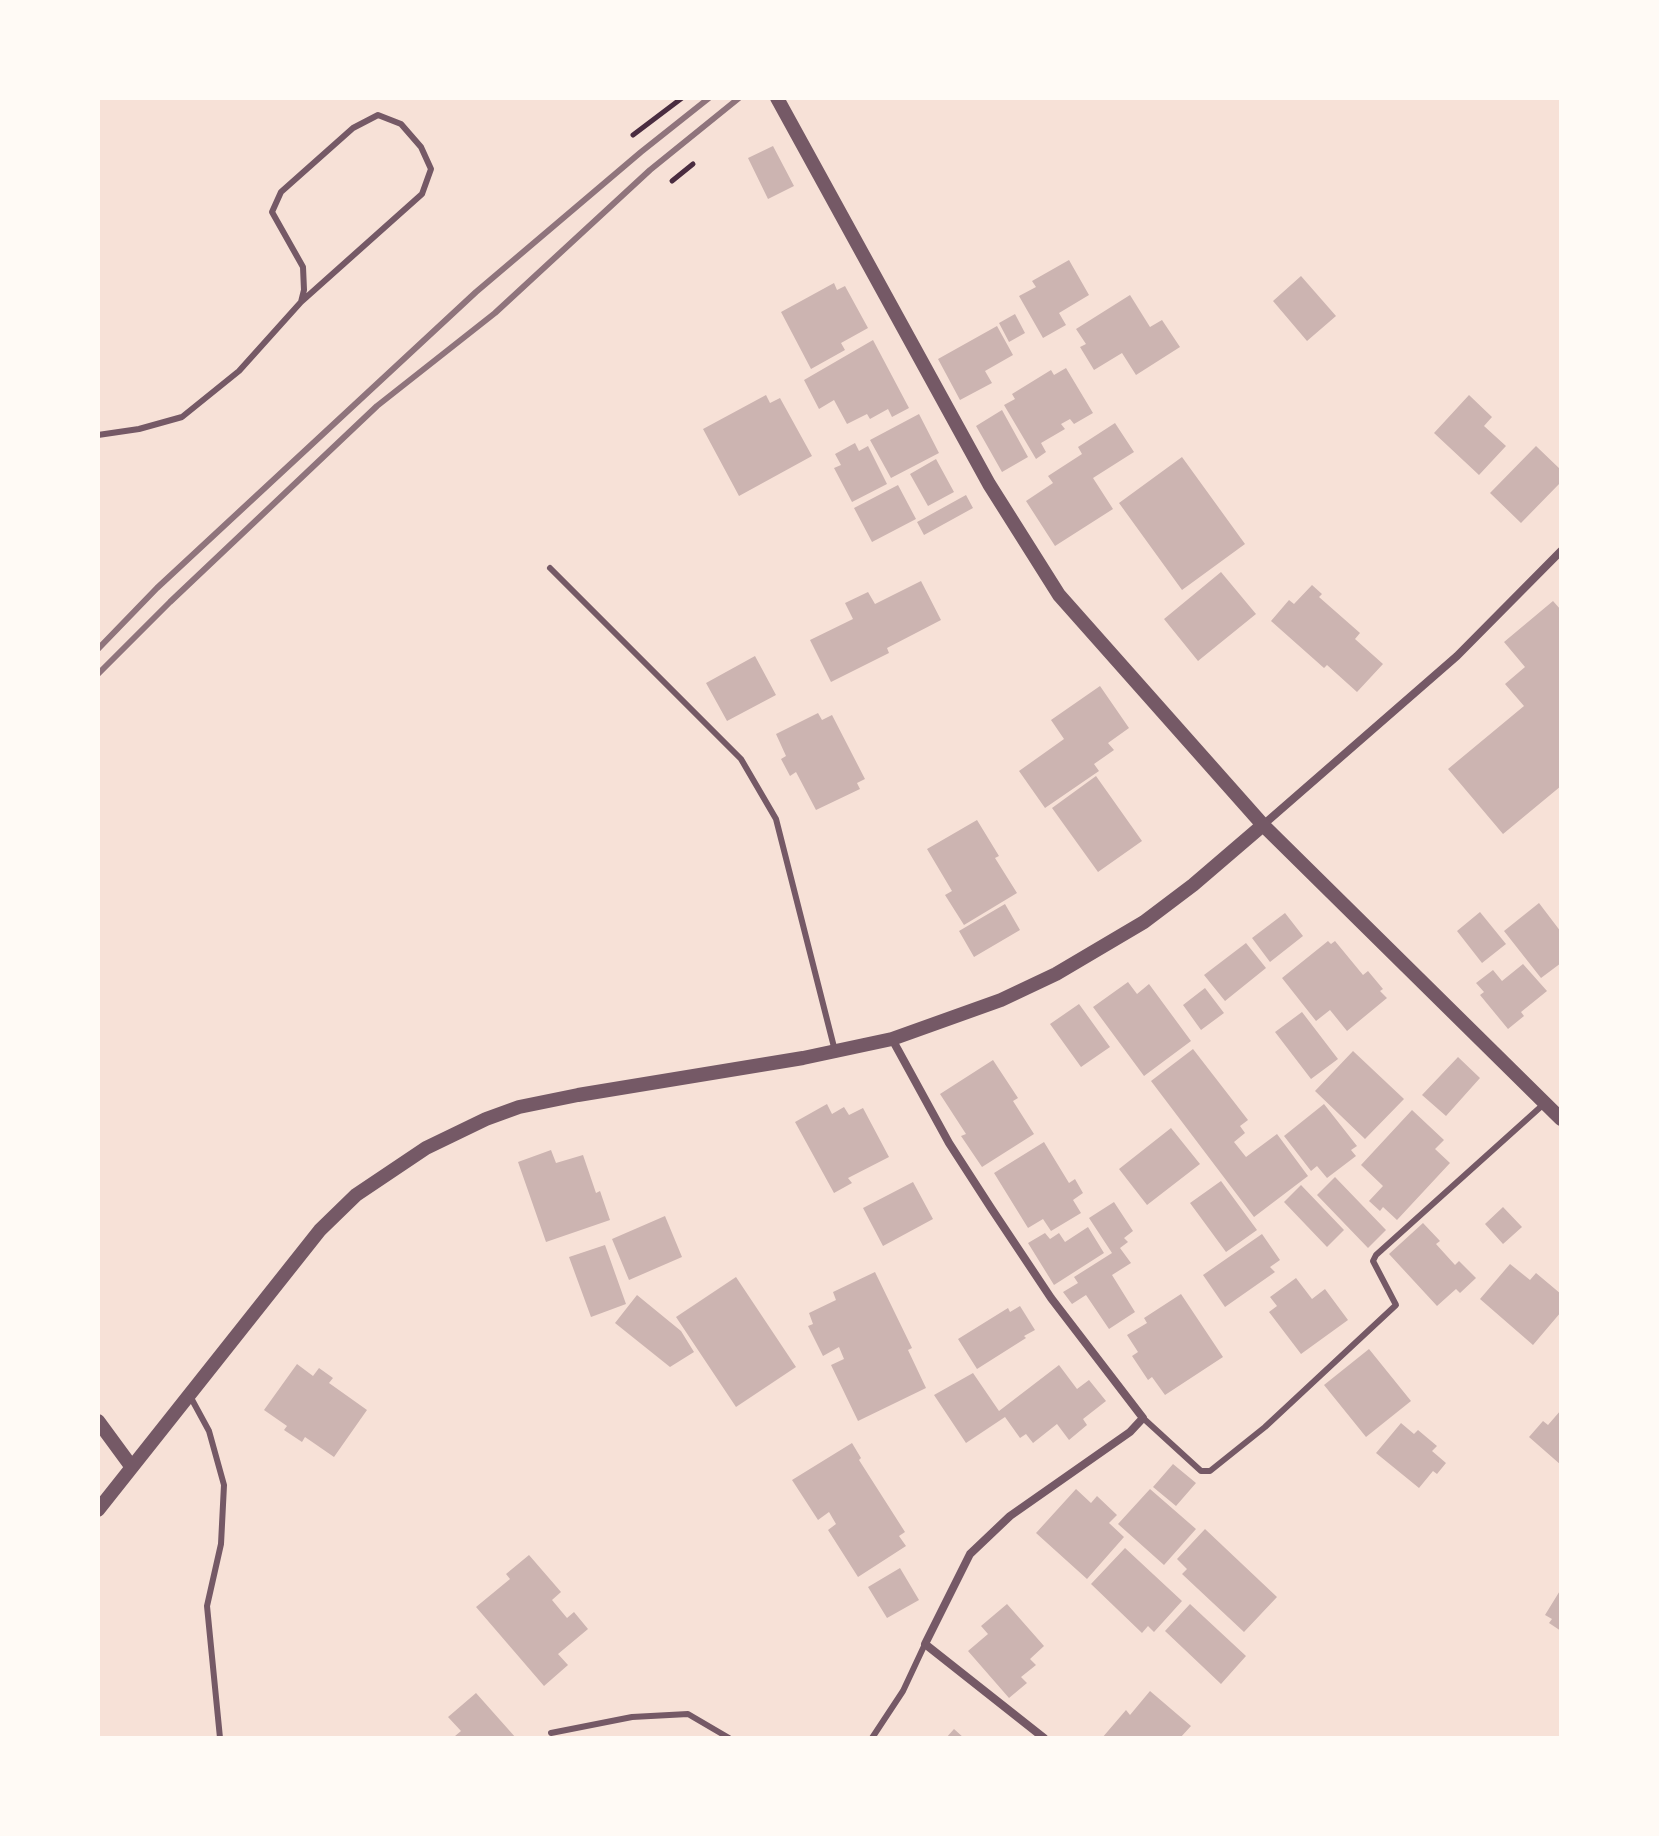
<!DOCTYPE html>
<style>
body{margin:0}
#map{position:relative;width:1659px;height:1836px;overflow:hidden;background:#f7e1d7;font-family:"Space Grotesk",sans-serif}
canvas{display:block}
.frame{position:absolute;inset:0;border:100px solid #fffaf5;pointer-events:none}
</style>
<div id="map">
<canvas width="1659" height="1836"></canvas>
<div class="frame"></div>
</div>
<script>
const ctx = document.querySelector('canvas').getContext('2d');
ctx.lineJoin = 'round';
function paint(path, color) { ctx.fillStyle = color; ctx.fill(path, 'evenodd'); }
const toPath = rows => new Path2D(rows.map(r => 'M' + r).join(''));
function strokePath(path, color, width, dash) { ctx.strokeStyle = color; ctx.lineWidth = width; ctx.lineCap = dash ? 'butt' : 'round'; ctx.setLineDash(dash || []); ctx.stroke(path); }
paint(toPath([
 [773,146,794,186,768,199,748,158],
 [1069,260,1089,295,1059,313,1066,325,1043,338,1019,296,1036,287,1032,281],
 [1301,276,1336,316,1307,341,1273,301],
 [834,283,837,290,845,286,868,328,841,343,845,350,811,369,781,312],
 [1130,295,1150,327,1162,320,1180,347,1136,375,1122,353,1094,370,1080,347,1086,344,1076,329],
 [1015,314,1025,333,1009,342,999,323],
 [997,326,1013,355,985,371,992,383,960,400,938,359],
 [873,340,909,408,892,417,888,409,870,419,867,414,847,424,834,400,819,409,804,380],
 [1066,368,1093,413,1074,424,1070,419,1061,424,1065,429,1041,443,1046,452,1036,459,1004,405,1015,399,1012,394,1051,370,1054,375],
 [766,395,770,403,780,398,812,456,739,496,703,429],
 [1469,395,1492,417,1484,426,1506,446,1479,475,1434,433],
 [1002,410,1028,457,1002,472,976,426],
 [919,414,939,453,891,478,870,440],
 [1115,423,1134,452,1093,478,1113,509,1055,546,1026,501,1053,483,1048,476,1082,454,1078,447],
 [855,443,859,451,868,446,887,484,852,502,834,468,841,465,835,454],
 [1536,446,1561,470,1561,482,1521,523,1490,493],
 [1182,457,1245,544,1182,590,1119,503],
 [936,459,954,492,928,506,910,474],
 [898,485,916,519,872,542,854,508],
 [966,495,973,508,924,535,917,522],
 [1221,572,1256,614,1198,661,1164,619],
 [921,581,941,620,887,648,889,653,831,682,810,640,853,619,845,603,868,592,875,604],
 [1312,585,1322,594,1319,597,1360,633,1355,639,1383,664,1357,692,1327,665,1324,668,1271,621,1289,600,1294,604],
 [1553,601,1561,610,1561,786,1503,834,1448,769,1524,706,1505,684,1525,667,1504,642],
 [755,656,776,695,727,721,706,683],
 [1100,686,1129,728,1108,743,1114,750,1094,764,1099,771,1045,808,1019,771,1064,739,1051,720],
 [818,713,822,720,832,715,865,779,857,783,860,789,816,810,796,772,790,776,781,759,786,756,776,734],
 [1096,776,1142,841,1098,872,1052,808],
 [977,820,999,856,995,858,1017,893,964,925,945,895,952,891,927,849],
 [1539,903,1561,932,1561,963,1541,978,1504,931],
 [1005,904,1020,930,974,957,959,931],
 [1480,912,1506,944,1482,963,1457,931],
 [1285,913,1303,936,1270,962,1252,938],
 [1328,941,1331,944,1335,941,1363,975,1368,971,1383,989,1380,991,1387,998,1347,1031,1330,1010,1316,1021,1282,978],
 [1246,943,1266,968,1225,1001,1204,975],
 [1523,964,1547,991,1521,1012,1524,1016,1508,1029,1480,995,1484,992,1476,983,1493,970,1502,981],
 [1128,982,1137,994,1149,984,1191,1041,1144,1076,1093,1007],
 [1205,988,1224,1013,1201,1030,1183,1005],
 [1079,1004,1110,1047,1081,1067,1050,1024],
 [1302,1012,1338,1059,1311,1079,1275,1032],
 [1193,1049,1248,1120,1240,1126,1245,1133,1234,1142,1246,1157,1277,1134,1308,1176,1254,1217,1151,1081],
 [1353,1051,1404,1099,1365,1139,1315,1091],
 [1458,1057,1480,1078,1446,1116,1422,1095],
 [993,1060,1018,1098,1013,1101,1034,1134,982,1167,961,1136,966,1134,940,1094],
 [827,1104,832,1114,844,1107,849,1115,863,1108,889,1157,848,1178,852,1183,834,1193,795,1122],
 [1324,1104,1357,1146,1351,1150,1356,1156,1327,1178,1317,1166,1311,1171,1284,1136],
 [1412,1110,1444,1140,1435,1149,1450,1163,1397,1220,1383,1207,1380,1211,1369,1201,1383,1186,1361,1165],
 [1171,1128,1200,1164,1147,1205,1119,1169],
 [1044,1142,1069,1183,1075,1179,1083,1193,1073,1200,1081,1213,1051,1231,1043,1219,1028,1228,994,1173],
 [551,1150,556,1163,583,1155,596,1193,600,1191,610,1220,546,1242,518,1162],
 [1335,1177,1386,1230,1368,1248,1317,1195],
 [1221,1181,1257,1230,1226,1252,1190,1203],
 [913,1182,933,1219,883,1246,863,1208],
 [1301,1185,1344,1230,1327,1247,1284,1202],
 [1114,1202,1133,1231,1124,1238,1128,1242,1120,1248,1131,1263,1112,1275,1135,1312,1109,1329,1086,1295,1072,1304,1063,1292,1078,1283,1074,1277,1112,1253,1089,1218],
 [1503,1207,1522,1227,1503,1244,1485,1224],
 [665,1216,682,1257,629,1280,612,1239],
 [1423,1223,1440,1241,1436,1244,1455,1265,1459,1261,1476,1278,1460,1293,1456,1289,1437,1306,1389,1254],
 [1088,1227,1104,1253,1054,1285,1028,1243,1045,1233,1050,1239,1059,1233,1065,1242],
 [1262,1234,1280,1260,1270,1267,1275,1272,1225,1307,1203,1275],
 [605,1245,626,1304,591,1317,569,1257],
 [1510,1264,1530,1280,1536,1273,1561,1294,1561,1312,1533,1345,1480,1299],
 [875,1272,912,1348,908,1350,926,1388,858,1421,831,1365,844,1359,839,1347,823,1356,808,1326,813,1324,809,1313,836,1300,833,1292],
 [736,1277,796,1367,736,1407,676,1317],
 [1296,1278,1312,1299,1325,1289,1348,1320,1301,1354,1269,1312,1277,1306,1270,1297],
 [1181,1294,1223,1357,1165,1395,1152,1377,1148,1380,1132,1356,1138,1352,1127,1335,1147,1323,1144,1318],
 [637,1295,681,1331,694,1352,670,1367,615,1323],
 [1020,1306,1035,1330,1024,1336,1026,1338,977,1369,958,1339,1008,1308,1010,1312],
 [1369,1349,1411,1401,1366,1437,1324,1385],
 [297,1364,313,1376,319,1368,333,1378,329,1383,367,1410,334,1457,305,1437,302,1442,284,1430,287,1426,264,1410],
 [1059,1365,1077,1389,1089,1380,1106,1401,1083,1419,1087,1425,1069,1440,1057,1424,1033,1443,1026,1434,1020,1438,1005,1417,966,1443,934,1395,973,1373,999,1411],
 [1561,1410,1561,1465,1529,1437,1543,1421,1548,1425],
 [1401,1423,1414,1434,1418,1430,1437,1446,1432,1451,1446,1463,1437,1474,1433,1471,1419,1488,1376,1453],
 [852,1443,861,1458,859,1460,905,1532,899,1536,906,1546,858,1577,828,1530,836,1524,829,1512,818,1520,792,1480],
 [1173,1464,1196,1483,1176,1506,1153,1487],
 [1076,1489,1091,1503,1097,1496,1117,1515,1109,1523,1124,1537,1087,1579,1036,1533],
 [1150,1489,1196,1529,1164,1565,1118,1524],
 [1205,1529,1277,1597,1244,1632,1182,1574,1187,1569,1177,1559],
 [1125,1548,1182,1601,1154,1632,1148,1626,1142,1633,1091,1584],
 [529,1555,561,1592,552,1600,567,1618,574,1612,588,1629,558,1654,568,1665,544,1686,476,1607,510,1579,506,1574],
 [900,1568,919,1600,887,1618,868,1587],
 [1561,1589,1561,1631,1549,1623,1552,1619,1545,1615],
 [1007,1604,1044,1646,1030,1659,1036,1665,1021,1677,1027,1683,1009,1698,968,1651,988,1634,981,1626],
 [1190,1604,1246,1656,1221,1684,1165,1631],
 [1150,1691,1191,1726,1180,1738,1102,1738,1126,1710,1130,1715],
 [476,1693,516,1738,457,1738,455,1736,461,1731,448,1717],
 [954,1729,964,1738,946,1738]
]), '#ccb4b1');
strokePath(toPath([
 [633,135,682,98],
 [672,181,693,164]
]), '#4a2c40', 5);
strokePath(toPath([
 [98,435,139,429,182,417,239,371,301,302,422,194,431,169,421,147,401,124,378,115,353,128,281,192,272,212,303,267,304,290,301,302],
 [550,568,741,759,776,819,835,1051],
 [190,1396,209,1431,224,1485,221,1544,207,1606,220,1738],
 [1143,1418,1201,1471,1210,1471,1265,1427,1396,1305,1373,1261,1376,1255,1545,1103],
 [551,1733,632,1717,688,1714,729,1738],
 [872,1738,903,1691,925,1644]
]), '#755966', 6);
strokePath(toPath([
 [1263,825,1457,656,1561,551],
 [892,1039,949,1143,991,1208,1051,1298,1143,1418,1130,1432,1010,1516,970,1554,925,1644,1044,1738]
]), '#755966', 8);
strokePath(toPath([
 [777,98,989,484,1059,595,1263,825,1561,1119],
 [98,1421,131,1466],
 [98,1510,320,1230,356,1195,426,1148,486,1119,519,1107,578,1095,803,1058,892,1039,1001,1000,1056,974,1144,922,1193,885,1263,825]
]), '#755966', 14);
strokePath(toPath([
 [98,649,157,588,476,292,641,152,709,98],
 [98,674,170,602,377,406,495,313,650,170,739,98]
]), '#8f747c', 6);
</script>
